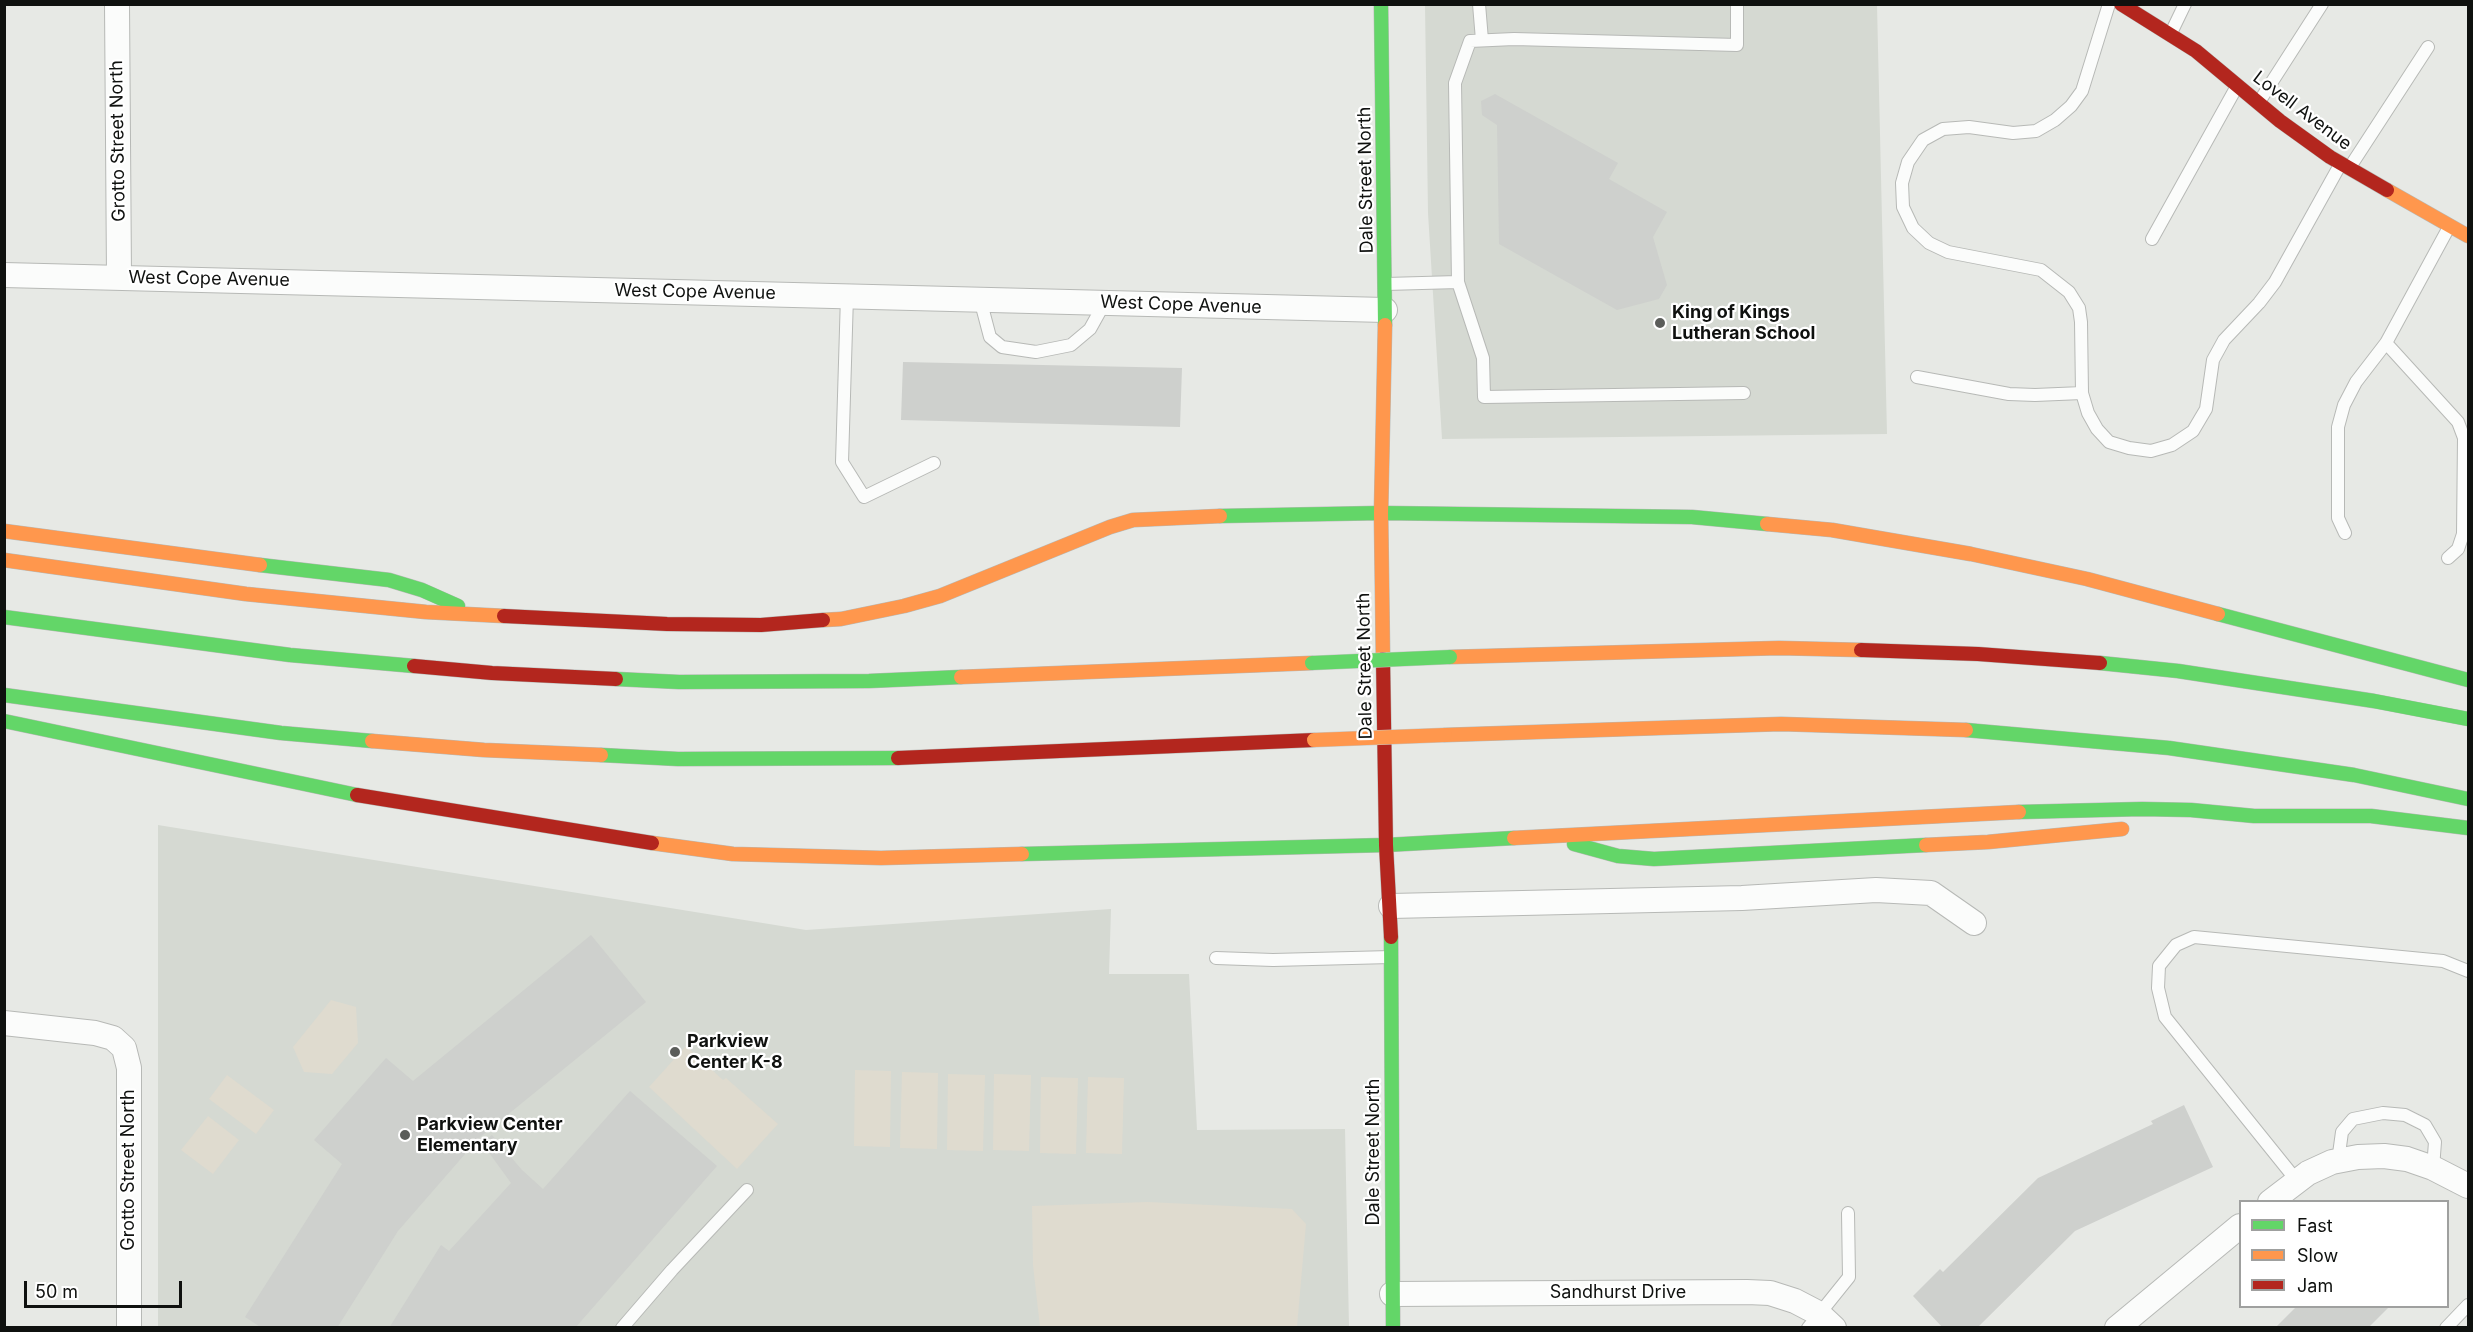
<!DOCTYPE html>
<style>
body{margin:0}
#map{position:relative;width:2473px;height:1332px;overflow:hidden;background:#e7e9e5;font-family:Inter,sans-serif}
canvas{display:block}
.frame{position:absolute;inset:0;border:6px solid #0f110f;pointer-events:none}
.legend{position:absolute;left:2239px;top:1200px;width:210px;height:108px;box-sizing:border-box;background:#fff;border:2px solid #9fa09f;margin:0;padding:8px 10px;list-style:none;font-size:18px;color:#0f110f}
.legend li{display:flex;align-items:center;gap:12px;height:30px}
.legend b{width:30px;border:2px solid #9fa09f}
.scale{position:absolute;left:24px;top:1281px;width:158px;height:27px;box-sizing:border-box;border:3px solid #0f110f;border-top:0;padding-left:8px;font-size:18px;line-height:21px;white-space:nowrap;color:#0f110f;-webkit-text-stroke:4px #fff;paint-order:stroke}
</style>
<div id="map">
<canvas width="2473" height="1332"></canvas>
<div class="frame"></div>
<ul class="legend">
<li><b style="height:8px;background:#63d668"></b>Fast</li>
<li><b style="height:8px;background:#ff974d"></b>Slow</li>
<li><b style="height:8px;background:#b3261e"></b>Jam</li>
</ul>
<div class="scale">50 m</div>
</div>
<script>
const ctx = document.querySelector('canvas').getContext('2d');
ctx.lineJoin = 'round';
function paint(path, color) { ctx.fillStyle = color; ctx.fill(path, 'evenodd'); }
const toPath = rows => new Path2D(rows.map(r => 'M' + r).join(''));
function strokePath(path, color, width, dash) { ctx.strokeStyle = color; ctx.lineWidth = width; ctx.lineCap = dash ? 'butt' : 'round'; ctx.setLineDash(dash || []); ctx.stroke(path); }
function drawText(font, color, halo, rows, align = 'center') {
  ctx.font = font + ' Inter,sans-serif'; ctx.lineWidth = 4.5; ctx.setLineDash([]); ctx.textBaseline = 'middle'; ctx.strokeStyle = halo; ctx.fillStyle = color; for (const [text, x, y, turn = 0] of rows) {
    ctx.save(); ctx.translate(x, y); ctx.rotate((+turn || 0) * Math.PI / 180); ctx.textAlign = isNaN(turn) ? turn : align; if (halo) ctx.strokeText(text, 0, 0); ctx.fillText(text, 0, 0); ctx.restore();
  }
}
paint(toPath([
 [1425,5,1877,5,1887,434,1442,439,1428,213],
 [158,825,806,930,1111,909,1109,974,1189,974,1197,1130,1345,1129,1349,1327,158,1328]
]), '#d5d9d2');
paint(toPath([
 [331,1000,356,1007,358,1043,332,1074,304,1072,293,1047],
 [686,1046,723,1080,726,1078,778,1124,737,1169,649,1087],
 [855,1070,891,1071,890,1147,854,1146],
 [902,1072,938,1073,937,1149,900,1148],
 [948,1074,985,1075,983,1151,947,1150],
 [994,1074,1031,1075,1029,1151,993,1150],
 [227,1075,274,1110,256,1134,209,1099],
 [1041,1077,1078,1078,1076,1154,1040,1153],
 [1088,1077,1124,1078,1122,1154,1086,1153],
 [208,1116,239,1140,213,1174,181,1150],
 [1148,1202,1292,1209,1306,1224,1297,1327,1040,1327,1033,1265,1032,1206]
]), '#dfdbcf');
paint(toPath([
 [1495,94,1618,163,1609,179,1667,212,1653,237,1667,285,1659,299,1617,310,1499,244,1497,125,1482,115,1481,101],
 [903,362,1182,368,1180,427,901,420],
 [591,935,646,1002,479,1138,398,1231,337,1328,262,1328,245,1317,342,1164,314,1140,386,1058,413,1081],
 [630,1091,717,1166,575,1328,389,1328,441,1245,449,1251,511,1183,482,1143,492,1135,522,1170,543,1189],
 [2184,1105,2213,1167,2075,1231,1977,1328,1943,1328,1913,1296,1940,1269,1943,1272,2038,1178,2153,1124,2151,1121],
 [2297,1306,2390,1306,2368,1328,2275,1328]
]), '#ced0cd');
const lane = toPath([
 [1479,4,1482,40],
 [1737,4,1737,45,1514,39,1470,41,1455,83,1458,282,1483,358,1484,397,1744,393],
 [2109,4,2082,91,2071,106,2055,120,2036,131,2013,133,1969,127,1943,129,1923,140,1908,162,1902,183,1903,207,1913,228,1929,243,1948,252,2041,270,2069,292,2079,308,2081,322,2082,393,2088,413,2097,429,2109,442,2129,448,2151,451,2172,445,2193,431,2206,409,2213,360,2224,340,2259,303,2275,282,2340,165],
 [2171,33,2185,4],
 [2259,102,2322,4],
 [2350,167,2428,47],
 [2152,239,2236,88],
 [1386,284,1458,282],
 [847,296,842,462,864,497,934,463],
 [980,299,990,337,1002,347,1036,352,1071,345,1090,329,1105,302],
 [2386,343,2458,422,2464,438,2463,534,2458,549,2448,558],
 [1917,377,2009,394,2035,395,2082,393],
 [2345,533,2338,518,2338,427,2344,405,2356,382,2386,343,2449,227],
 [1216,958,1273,960,1391,957],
 [2338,1161,2342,1132,2353,1119,2383,1113,2405,1115,2425,1125,2435,1142,2433,1168],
 [2297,1181,2165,1017,2158,988,2159,966,2176,945,2194,937,2443,961,2468,971],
 [622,1328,672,1270,747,1190],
 [1808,1328,1849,1277,1848,1213],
 [2446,1328,2468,1305]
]);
const street = toPath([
 [117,4,119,277],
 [4,275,1385,310],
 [1391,906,1742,898,1876,890,1931,893,1974,923],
 [4,1023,95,1033,113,1038,124,1048,129,1068,129,1328],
 [2270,1202,2308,1173,2332,1162,2358,1157,2384,1156,2407,1159,2433,1168,2468,1186],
 [1392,1294,1747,1292,1770,1293,1795,1301,1818,1313,1834,1328],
 [2117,1328,2240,1226]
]);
const fast = toPath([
 [1381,4,1385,325],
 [1220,516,1381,513,1692,517,1767,524],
 [260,565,389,580,422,590,458,606],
 [2218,614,2468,680],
 [4,617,290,655,414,666],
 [2100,663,2178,671,2374,701,2468,719],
 [616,679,679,682,869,681,961,677],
 [4,695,281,733,372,741],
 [4,721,357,795],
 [1966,730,2169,748,2354,775,2468,799],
 [601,755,678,759,898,758],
 [2019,812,2142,809,2191,810,2254,816,2371,816,2468,828],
 [1574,844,1618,856,1654,859,1926,845],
 [1022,854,1386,845,1514,838],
 [1391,937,1393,1328]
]);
const slow = toPath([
 [2387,190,2468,236],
 [1767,524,1832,530,1971,554,2087,579,2218,614],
 [4,531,260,565],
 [4,560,246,594,426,612,504,616],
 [823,620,841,619,904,606,940,596,1110,527,1133,520,1220,516],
 [1450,657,1779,648,1861,650],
 [1383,659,1381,513,1385,325],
 [961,677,1312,663],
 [1445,735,1781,724,1966,730],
 [372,741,484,750,601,755],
 [1514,838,2019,812],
 [652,843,733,854,881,858,1022,854],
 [1926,845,1988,842,2122,829]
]);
const jam = toPath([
 [2121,4,2196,51,2280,121,2330,157,2387,190],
 [504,616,667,624,761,625,823,620],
 [1861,650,1978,654,2100,663],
 [1383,659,1386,845,1391,937],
 [414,666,492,673,616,679],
 [898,758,1314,740],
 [357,795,652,843]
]);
strokePath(lane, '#b7b9b6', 14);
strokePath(street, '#b7b9b6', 26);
strokePath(fast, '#b7b9b6', 15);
strokePath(slow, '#b7b9b6', 15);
strokePath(jam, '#b7b9b6', 15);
strokePath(lane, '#fbfcfb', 12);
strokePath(street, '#fbfcfb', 24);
strokePath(fast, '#63d668', 14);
strokePath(slow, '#ff974d', 14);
strokePath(jam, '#b3261e', 14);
const fastBridge = toPath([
 [1312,663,1450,657]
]);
const slowBridge = toPath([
 [1314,740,1445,735]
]);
strokePath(fastBridge, '#c6c7c5', 15, []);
strokePath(slowBridge, '#c6c7c5', 15, []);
strokePath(fastBridge, '#63d668', 14);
strokePath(slowBridge, '#ff974d', 14);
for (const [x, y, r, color] of [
 [1660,323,6,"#5b5d5a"],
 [675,1052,6,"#5b5d5a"],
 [405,1135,6,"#5b5d5a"]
]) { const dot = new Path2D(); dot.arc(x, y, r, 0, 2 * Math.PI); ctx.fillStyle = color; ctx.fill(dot); strokePath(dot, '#fff', 2); }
drawText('18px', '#0f110f', '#fff', [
 ["Lovell Avenue",2302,111,37],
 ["Grotto Street North",118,141,-91],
 ["Dale Street North",1366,180,-91],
 ["West Cope Avenue",209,279,1],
 ["West Cope Avenue",695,292,1],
 ["West Cope Avenue",1181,305,2],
 ["Dale Street North",1365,666,-91],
 ["Dale Street North",1374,1152,-90],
 ["Grotto Street North",129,1170,-90],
 ["Sandhurst Drive",1618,1293]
]);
drawText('bold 18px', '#0f110f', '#fff', [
 ["King of Kings",1672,313],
 ["Lutheran School",1672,334],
 ["Parkview",687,1042],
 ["Center K-8",687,1063],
 ["Parkview Center",417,1125],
 ["Elementary",417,1146]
], 'left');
</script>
